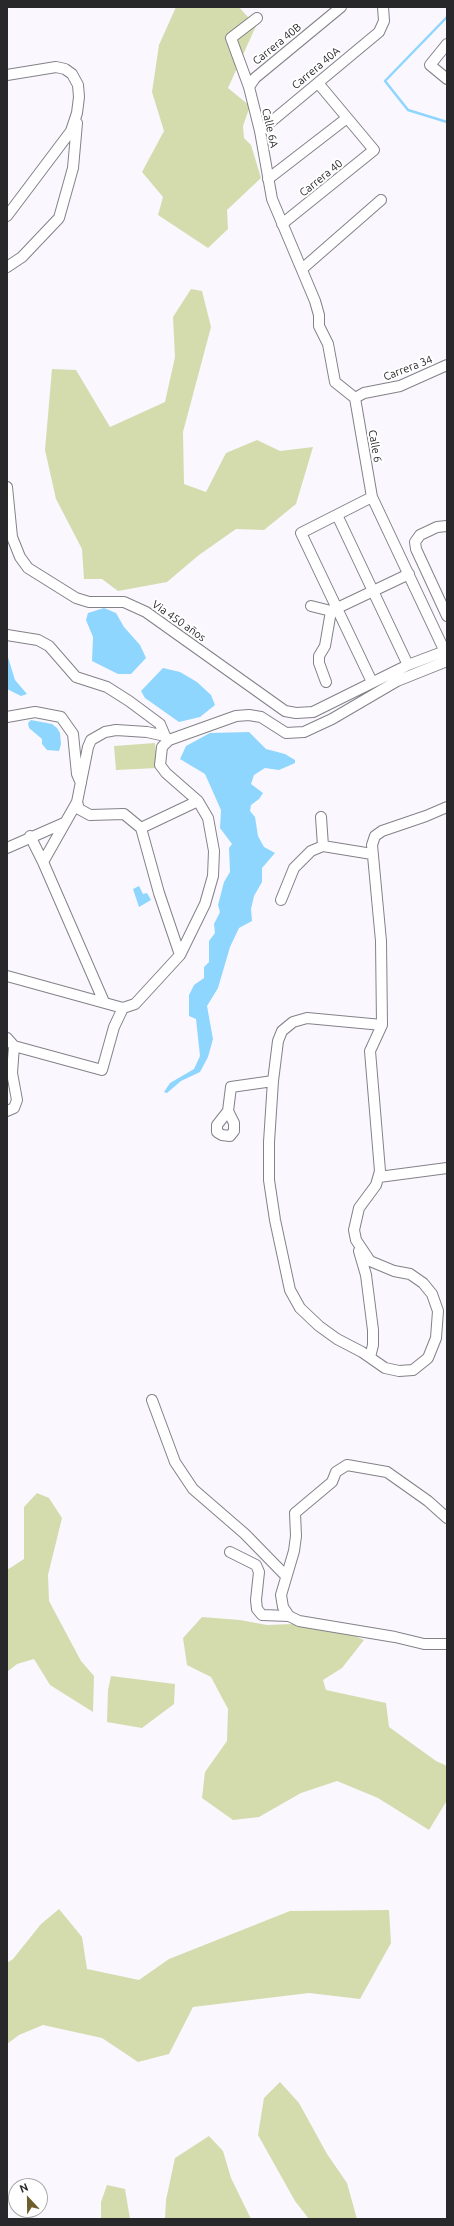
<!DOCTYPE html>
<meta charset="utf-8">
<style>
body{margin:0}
#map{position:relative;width:454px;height:2226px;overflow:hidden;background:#faf7ff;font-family:Ubuntu,sans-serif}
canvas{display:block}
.frame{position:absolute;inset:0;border:8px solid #28272a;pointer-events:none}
.north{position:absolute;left:8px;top:2178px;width:40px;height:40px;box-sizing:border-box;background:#fff;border:1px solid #a9a9aa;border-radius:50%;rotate:338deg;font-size:11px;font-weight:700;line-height:16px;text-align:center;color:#28272a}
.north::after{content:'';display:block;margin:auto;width:14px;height:18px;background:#6f5e2c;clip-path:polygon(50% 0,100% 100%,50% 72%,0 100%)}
</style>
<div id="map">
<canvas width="454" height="2226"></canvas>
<div class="frame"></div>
<div class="north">N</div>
</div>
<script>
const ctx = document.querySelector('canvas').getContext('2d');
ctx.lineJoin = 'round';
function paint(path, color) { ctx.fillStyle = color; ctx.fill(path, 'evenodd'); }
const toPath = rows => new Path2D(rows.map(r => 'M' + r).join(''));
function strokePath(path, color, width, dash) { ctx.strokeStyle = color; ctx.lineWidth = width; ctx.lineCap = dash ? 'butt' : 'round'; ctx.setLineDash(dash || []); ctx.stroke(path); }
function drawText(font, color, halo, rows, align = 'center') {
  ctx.font = font + ' Ubuntu,sans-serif'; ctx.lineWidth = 4; ctx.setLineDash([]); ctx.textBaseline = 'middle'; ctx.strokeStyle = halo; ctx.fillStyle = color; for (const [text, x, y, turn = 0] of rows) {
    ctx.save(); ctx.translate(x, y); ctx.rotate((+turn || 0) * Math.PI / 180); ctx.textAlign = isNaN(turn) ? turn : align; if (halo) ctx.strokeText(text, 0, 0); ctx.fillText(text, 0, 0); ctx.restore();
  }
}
paint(toPath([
 [176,7,239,7,256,26,228,88,250,106,243,126,244,138,251,145,261,178,227,210,228,229,208,248,158,215,163,197,142,172,164,131,152,92,159,45],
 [191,289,202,291,211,327,183,432,184,484,206,492,226,453,257,440,280,451,313,447,296,504,264,530,236,529,199,555,167,582,118,591,102,579,84,579,82,549,56,499,45,450,52,369,76,370,110,427,165,402,175,357,173,317],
 [155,743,157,768,116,770,114,746],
 [37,1493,49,1498,62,1518,48,1575,49,1601,81,1661,94,1676,93,1712,50,1685,34,1659,17,1664,7,1672,7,1570,24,1559,24,1507],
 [202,1617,240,1620,267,1625,293,1624,346,1632,364,1640,342,1668,323,1680,326,1690,386,1703,389,1727,436,1761,447,1766,446,1802,429,1830,378,1798,337,1781,301,1793,259,1817,233,1820,202,1798,205,1772,227,1741,228,1709,211,1677,187,1665,183,1638],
 [111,1676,175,1684,174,1704,142,1728,107,1722,108,1690],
 [59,1909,82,1937,87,1969,139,1980,169,1959,290,1911,389,1910,391,1943,360,1999,309,1993,193,2007,169,2054,138,2062,102,2038,43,2025,19,2035,7,2044,7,1963,13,1959,41,1924],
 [280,2082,299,2103,327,2154,347,2183,357,2219,309,2219,295,2201,258,2135,264,2098],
 [209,2136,223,2151,231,2178,251,2219,165,2219,166,2200,175,2158],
 [107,2185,125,2189,130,2219,101,2219,101,2202]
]), '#d4dcad');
paint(toPath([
 [104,608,116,613,124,627,140,645,146,658,131,674,118,674,92,661,93,637,86,620,88,613],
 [7,654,15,680,27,694,21,696,7,689],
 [163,668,180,672,197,682,211,695,215,705,200,717,179,722,145,698,141,691],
 [31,720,52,724,57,728,60,733,61,744,59,751,47,750,42,744,42,739,29,728,28,723],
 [249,732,266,749,285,754,295,760,295,763,279,770,265,768,254,775,251,784,263,793,259,799,251,805,250,811,255,817,258,836,264,847,275,853,262,868,262,882,254,896,251,909,252,921,239,928,230,947,218,988,207,1006,213,1039,208,1057,200,1072,181,1081,167,1093,164,1092,170,1083,194,1069,200,1056,196,1019,189,1016,189,995,194,985,204,978,204,967,209,962,209,941,215,933,214,924,220,912,218,905,224,882,230,872,229,848,232,844,220,828,221,810,205,774,180,759,186,746,210,733],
 [139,886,143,894,147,893,151,900,139,907,133,889]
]), '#8ed6fe');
strokePath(toPath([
 [447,17,385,81,408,110,447,122]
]), '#8ed6fe', 2.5);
const minor = toPath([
 [257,18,231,38,249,87,260,131,272,199,315,301,319,315,319,326,328,344,335,382,355,398],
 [447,44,430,65,447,79],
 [7,75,56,67,65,69,72,74,78,85,79,97,77,113,71,131,7,216],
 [249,87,255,78,341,7],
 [260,131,379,32,384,21,383,7],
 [268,179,347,118],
 [282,224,374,150,318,83],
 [7,267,22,257,59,218,73,168,77,123],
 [302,269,381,200],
 [355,398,372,497,447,656],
 [355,398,364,393,400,386,447,365],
 [7,487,12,537,20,557,28,568,76,598,89,602,124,602,146,612,285,711,296,713,313,712,408,665,445,651],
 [337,515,408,665],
 [447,526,437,527,420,535,415,542,416,549,447,616],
 [311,606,331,611,409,574],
 [7,635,38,640,49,646,76,677,107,687,129,701,160,724,165,736],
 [326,682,319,663,319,656,325,646,331,611],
 [372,682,301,533,372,497],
 [7,717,35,712,61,717,73,734,77,774,81,783],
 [77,802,79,809,90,815,124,814,141,828,159,893,180,955],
 [321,817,323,846],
 [141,828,198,801],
 [30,836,43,862,104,1002],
 [7,848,64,823],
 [43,862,77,802,88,747,91,740,105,732,116,730,147,732,165,736,169,740],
 [281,900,294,868,311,851,323,846,372,854],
 [7,976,123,1008],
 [382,1025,307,1018,293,1022,282,1031,278,1041,273,1081,269,1142,269,1180,275,1220,290,1290,300,1308,319,1326,337,1339,362,1352,385,1368,399,1371,413,1370,428,1358,436,1338,438,1311,432,1294,423,1283,410,1274,394,1271,370,1261,356,1240,354,1230,359,1208,376,1185,380,1171,370,1051,382,1025,381,941,372,845,375,836,382,831,426,816,447,807],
 [7,1038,14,1046,102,1070,114,1027,123,1008,135,1004,180,955,205,904,213,876,214,851,208,818,198,801,166,773,160,765,162,747,169,740,236,716,249,715,261,717,286,733,304,732,332,719,397,681,447,661],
 [7,1111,14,1108,17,1100,12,1073,14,1046],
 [228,1111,234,1123,234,1131,230,1136,222,1135,217,1132,217,1125,228,1111,231,1087,273,1081],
 [379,1177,447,1168],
 [359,1251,366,1275,373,1330,373,1345,370,1357],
 [152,1400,175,1462,193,1489,245,1534,286,1576],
 [230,1552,256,1565,259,1572,256,1600,257,1609,262,1615,289,1616,299,1621,395,1637,424,1644,447,1644],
 [289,1616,283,1607,281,1595,294,1551,296,1536,295,1513,332,1482,336,1472,347,1465,387,1472,428,1501,447,1518]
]);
strokePath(minor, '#848188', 12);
strokePath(minor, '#fff', 10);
drawText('11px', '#28272a', '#fff', [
 ["Carrera 40B",277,44,-39],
 ["Carrera 40A",316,68,-40],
 ["Calle 6A",270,128,77],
 ["Carrera 40",321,178,-39],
 ["Carrera 34",408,368,-21],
 ["Calle 6",375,446,80],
 ["Via 450 años",179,621,35]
]);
</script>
